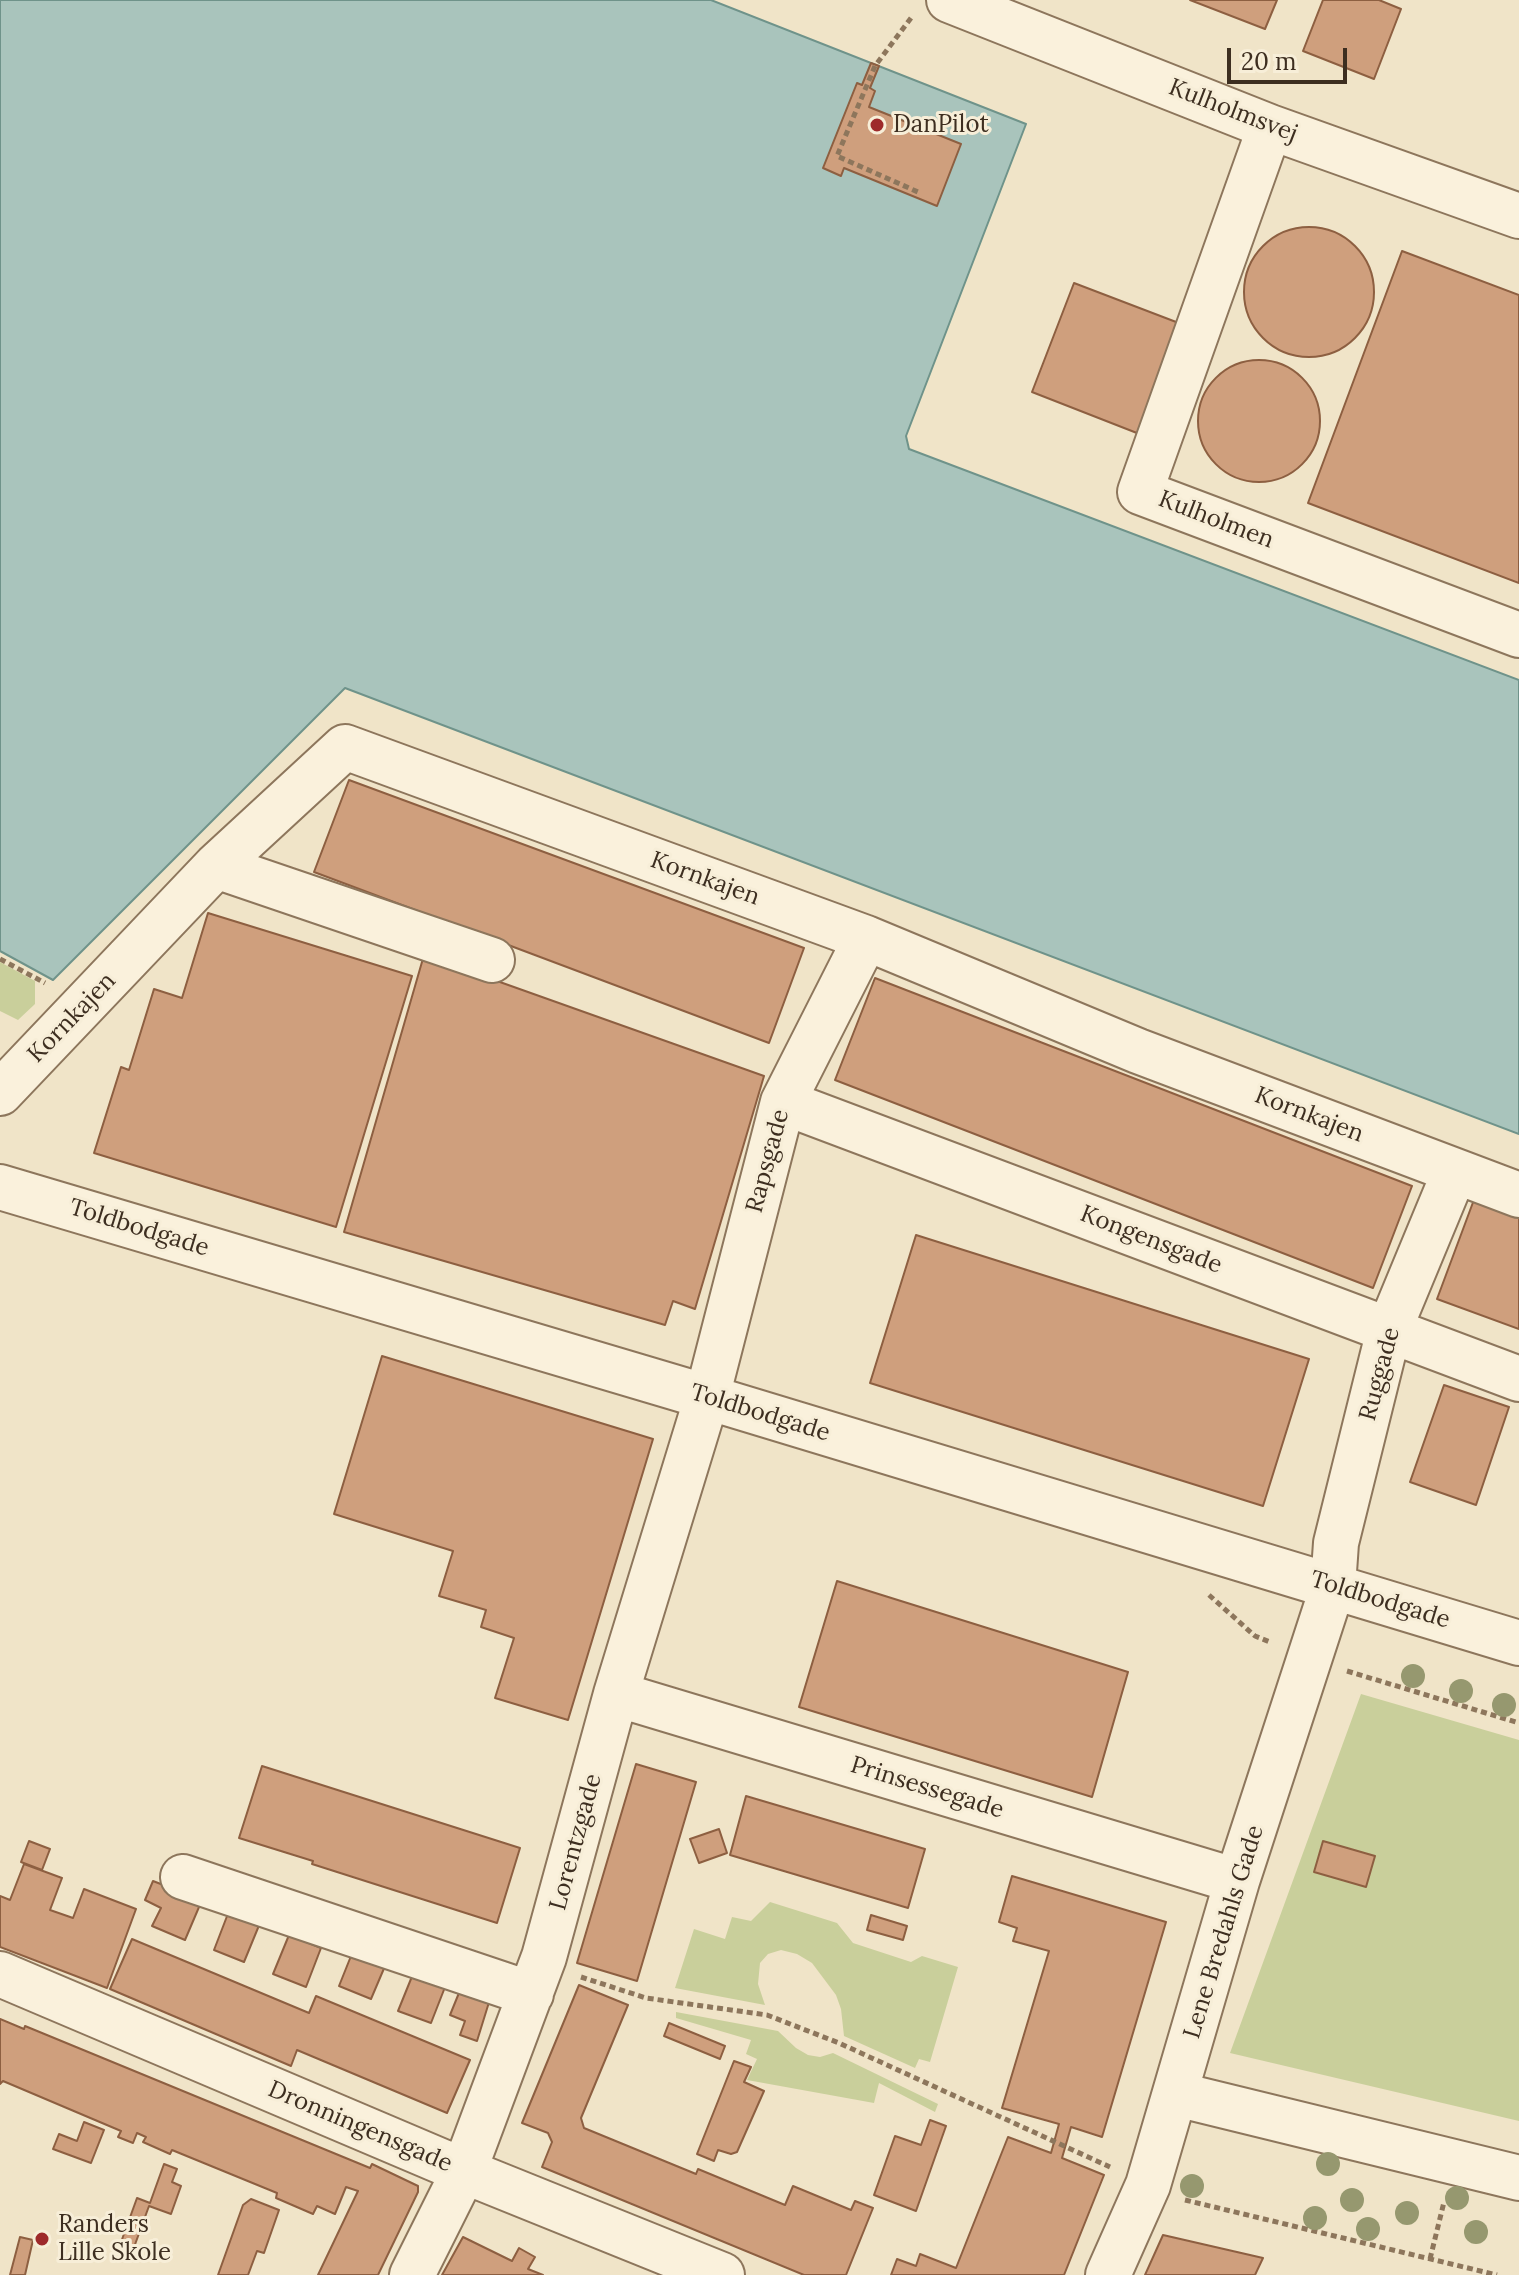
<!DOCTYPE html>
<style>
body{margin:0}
#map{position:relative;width:1519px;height:2275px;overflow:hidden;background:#f0e4c8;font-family:Lora,serif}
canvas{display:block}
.scale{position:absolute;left:1227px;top:48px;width:120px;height:36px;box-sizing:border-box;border:4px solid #3d2e20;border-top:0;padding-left:10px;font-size:24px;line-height:28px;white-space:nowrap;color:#3d2e20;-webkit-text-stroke:6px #f7eed8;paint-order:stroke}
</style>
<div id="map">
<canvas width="1519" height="2275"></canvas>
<div class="scale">20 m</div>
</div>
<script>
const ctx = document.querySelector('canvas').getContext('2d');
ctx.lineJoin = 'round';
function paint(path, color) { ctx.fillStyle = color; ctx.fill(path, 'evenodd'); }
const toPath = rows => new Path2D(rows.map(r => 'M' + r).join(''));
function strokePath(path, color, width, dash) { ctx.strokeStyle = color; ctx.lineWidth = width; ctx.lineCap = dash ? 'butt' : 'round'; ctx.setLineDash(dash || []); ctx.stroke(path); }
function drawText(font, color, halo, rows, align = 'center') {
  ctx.font = font + ' Lora,serif'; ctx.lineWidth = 6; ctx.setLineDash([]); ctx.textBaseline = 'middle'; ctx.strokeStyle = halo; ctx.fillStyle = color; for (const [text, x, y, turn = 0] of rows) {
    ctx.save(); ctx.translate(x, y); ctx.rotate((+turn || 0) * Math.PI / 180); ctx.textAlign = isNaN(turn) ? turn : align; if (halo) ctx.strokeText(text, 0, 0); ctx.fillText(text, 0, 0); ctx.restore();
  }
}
paint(toPath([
 [0,962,35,981,35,1004,18,1020,0,1011],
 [1361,1694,1519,1740,1519,2121,1230,2053],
 [770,1902,837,1923,853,1943,911,1962,922,1956,958,1967,930,2062,919,2059,915,2068,844,2036,841,2009,836,1995,812,1963,797,1954,781,1950,768,1954,760,1963,758,1984,765,2005,675,1988,694,1929,725,1939,732,1917,751,1921],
 [676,2012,778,2031,796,2048,808,2055,820,2057,833,2053,938,2104,935,2112,879,2083,874,2103,747,2080,757,2059,746,2054,751,2040,676,2018]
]), '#c9cf9b');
const water = toPath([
 [0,0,711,0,1026,124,906,436,909,449,1519,680,1519,1134,345,688,53,980,0,951,0,0]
]);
paint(water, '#a9c4bc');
strokePath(water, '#6f938a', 2);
const building = toPath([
 [1190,0,1277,0,1265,29,1190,0],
 [1323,0,1379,0,1401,9,1374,79,1303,51,1323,0],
 [871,63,879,66,870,88,875,91,869,107,961,144,937,206,844,168,841,176,823,168,857,83,862,85,871,63],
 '1244 292a65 65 0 1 1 130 0a65 65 0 1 1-130 0Z',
 [1402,251,1519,295,1519,583,1308,503,1402,251],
 [1074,283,1184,325,1142,435,1032,392,1074,283],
 '1198 421a61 61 0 1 1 122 0a61 61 0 1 1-122 0Z',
 [349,780,804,948,769,1043,314,872,349,780],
 [208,913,412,976,336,1227,94,1153,121,1067,129,1070,154,989,182,998,208,913],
 [424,955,764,1076,695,1309,673,1301,665,1325,344,1232,424,955],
 [875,978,1412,1186,1373,1288,835,1080,875,978],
 [1475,1197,1519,1214,1519,1329,1437,1299,1475,1197],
 [916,1235,1309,1359,1263,1506,870,1383,916,1235],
 [382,1356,653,1439,568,1720,495,1698,514,1638,481,1627,486,1610,439,1596,453,1551,334,1514,382,1356],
 [1444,1385,1509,1407,1476,1505,1410,1482,1444,1385],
 [837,1581,1128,1672,1092,1797,799,1707,837,1581],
 [636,1764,696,1782,637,1981,577,1963,636,1764],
 [262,1766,520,1848,497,1923,312,1864,313,1861,239,1838,262,1766],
 [746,1796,925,1849,908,1908,730,1855,746,1796],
 [719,1829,727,1853,699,1863,690,1839,719,1829],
 [29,1841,50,1849,42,1870,21,1862,29,1841],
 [1323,1841,1375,1856,1366,1887,1314,1872,1323,1841],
 [24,1864,62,1878,50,1910,73,1918,84,1889,136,1909,107,1988,0,1947,0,1896,10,1900,24,1864],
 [1012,1876,1166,1922,1102,2137,1071,2127,1062,2158,1104,2175,1064,2275,891,2275,897,2259,916,2266,920,2254,956,2268,1008,2137,1051,2153,1059,2124,1002,2108,1049,1951,1013,1941,1017,1928,999,1922,1012,1876],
 [153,1881,202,1900,185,1940,152,1926,161,1908,145,1900,153,1881],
 [229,1911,260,1923,244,1962,214,1950,229,1911],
 [871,1915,907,1926,903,1940,867,1930,871,1915],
 [289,1935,321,1948,306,1987,273,1974,289,1935],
 [132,1939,309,2013,316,1996,470,2060,447,2113,297,2050,291,2066,110,1989,132,1939],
 [355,1946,388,1959,371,1999,339,1986,355,1946],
 [415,1969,447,1982,431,2023,398,2011,415,1969],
 [579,1985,628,2005,581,2118,584,2128,696,2174,698,2169,785,2205,793,2186,851,2210,855,2201,873,2208,846,2275,804,2275,542,2167,552,2142,548,2133,522,2123,579,1985],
 [461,1988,490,1999,477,2041,460,2035,465,2021,450,2015,461,1988],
 [0,2019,24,2029,25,2026,370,2168,372,2164,418,2186,418,2192,378,2275,318,2275,358,2191,346,2187,335,2214,317,2206,313,2214,276,2198,277,2193,172,2150,170,2154,143,2142,146,2137,137,2133,133,2143,118,2137,121,2131,3,2081,0,2084,0,2019],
 [669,2023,725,2046,720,2059,664,2036,669,2023],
 [734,2061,751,2067,744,2082,764,2091,737,2152,731,2154,718,2150,714,2161,697,2154,734,2061],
 [930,2120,946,2126,916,2211,874,2195,895,2136,921,2145,930,2120],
 [84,2122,104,2130,91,2163,53,2149,59,2134,77,2141,84,2122],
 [164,2164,177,2169,172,2182,181,2186,171,2214,149,2206,133,2250,120,2245,137,2198,150,2203,164,2164],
 [251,2199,279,2210,264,2253,257,2251,248,2275,218,2275,243,2205,251,2199],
 [1163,2235,1263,2258,1255,2275,1145,2275,1163,2235],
 [20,2237,33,2240,25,2275,10,2275,20,2237],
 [463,2237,512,2261,519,2248,535,2257,528,2269,543,2275,442,2275,463,2237]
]);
paint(building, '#cf9f7d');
strokePath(building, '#8d5f41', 2);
const minor = toPath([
 [949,0,1270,127,1519,216],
 [1270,127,1140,492,1519,635],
 [216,866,492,960],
 [0,1093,216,866,345,747,866,938,1138,1051,1519,1195],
 [783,1102,1519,1379],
 [0,1187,707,1397,1519,1643],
 [616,1694,1237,1881],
 [183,1877,531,1994],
 [0,1974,464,2171,722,2275],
 [1176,2094,1519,2178],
 [412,2275,464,2171,544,1957,616,1694,707,1397,783,1102,866,938],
 [1108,2275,1148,2185,1237,1881,1333,1586,1336,1543,1389,1330,1455,1171]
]);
strokePath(minor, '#8d765c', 48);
strokePath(toPath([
 [911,18,875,66,837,156,918,192],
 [0,959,45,983],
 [1209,1595,1255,1636,1270,1642],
 [1347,1671,1519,1723],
 [581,1977,646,1998,767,2015,839,2043,1110,2167],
 [1185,2200,1497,2275],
 [1430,2259,1444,2202]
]), '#8d765c', 5, [6, 4]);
strokePath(minor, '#faf1dc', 44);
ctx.fillStyle = '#96986f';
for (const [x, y] of [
 [1413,1676],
 [1461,1691],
 [1504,1705],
 [1328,2164],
 [1192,2186],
 [1457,2198],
 [1352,2200],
 [1407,2213],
 [1315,2218],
 [1368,2229],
 [1476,2232]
]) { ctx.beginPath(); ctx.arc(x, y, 12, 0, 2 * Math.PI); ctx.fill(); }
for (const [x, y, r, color] of [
 [877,125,8,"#9e2a2b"],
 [42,2239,8,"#9e2a2b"]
]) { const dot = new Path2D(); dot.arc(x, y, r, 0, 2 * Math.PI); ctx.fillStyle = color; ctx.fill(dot); strokePath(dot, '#f7eed8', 3); }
drawText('24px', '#3d2e20', '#f7eed8', [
 ["Kulholmsvej",1233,111,21],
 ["Kulholmen",1216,520,21],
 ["Kornkajen",705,879,20],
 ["Kornkajen",72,1018,-46],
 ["Kornkajen",1309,1115,21],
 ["Rapsgade",768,1161,-75],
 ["Toldbodgade",139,1228,17],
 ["Kongensgade",1151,1240,21],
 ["Ruggade",1380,1374,-75],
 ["Toldbodgade",760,1413,17],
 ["Toldbodgade",1380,1600,17],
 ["Prinsessegade",927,1788,17],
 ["Lorentzgade",576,1842,-75],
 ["Lene Bredahls Gade",1224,1932,-73],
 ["Dronningensgade",360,2127,23]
]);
drawText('24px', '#3d2e20', '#f7eed8', [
 ["DanPilot",893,125],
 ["Randers",58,2225],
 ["Lille Skole",58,2253]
], 'left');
</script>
